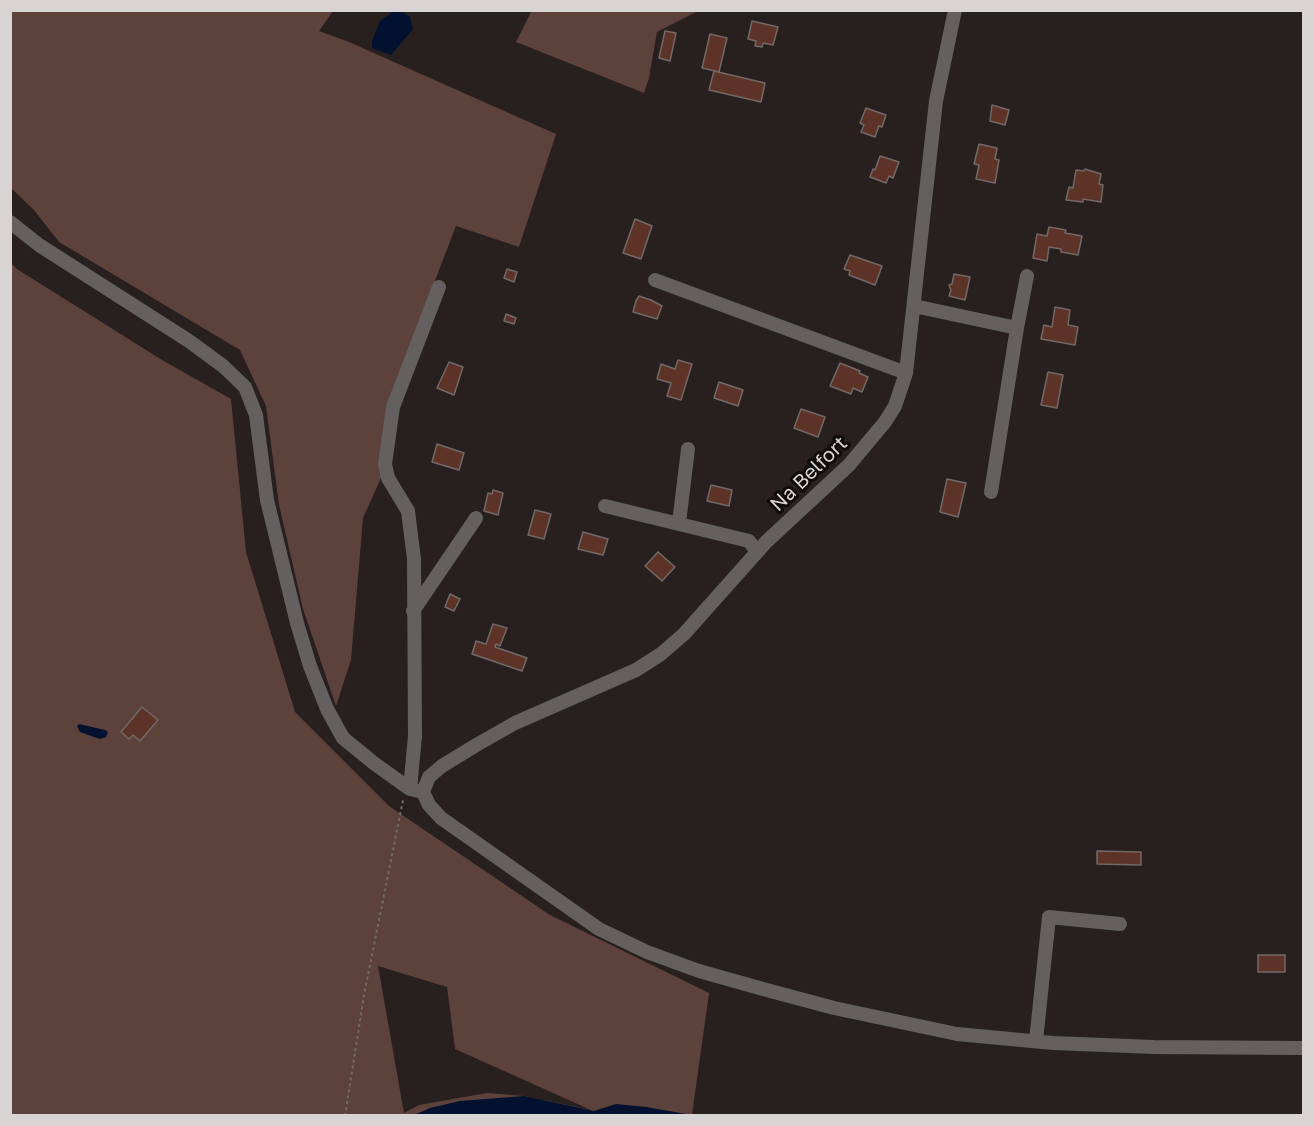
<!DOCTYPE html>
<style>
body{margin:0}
#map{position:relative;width:1314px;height:1126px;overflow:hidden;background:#27201f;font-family:"Golos Text",sans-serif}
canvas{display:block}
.frame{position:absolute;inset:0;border:12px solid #d8d4d3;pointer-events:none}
</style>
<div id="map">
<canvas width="1314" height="1126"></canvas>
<div class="frame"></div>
</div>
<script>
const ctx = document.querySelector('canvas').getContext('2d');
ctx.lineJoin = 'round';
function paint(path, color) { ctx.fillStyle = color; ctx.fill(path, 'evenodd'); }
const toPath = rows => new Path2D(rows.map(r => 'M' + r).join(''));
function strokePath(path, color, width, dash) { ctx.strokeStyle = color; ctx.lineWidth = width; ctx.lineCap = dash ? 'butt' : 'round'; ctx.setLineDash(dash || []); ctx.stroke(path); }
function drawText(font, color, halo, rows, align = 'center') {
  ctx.font = font + ' "Golos Text",sans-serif'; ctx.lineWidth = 6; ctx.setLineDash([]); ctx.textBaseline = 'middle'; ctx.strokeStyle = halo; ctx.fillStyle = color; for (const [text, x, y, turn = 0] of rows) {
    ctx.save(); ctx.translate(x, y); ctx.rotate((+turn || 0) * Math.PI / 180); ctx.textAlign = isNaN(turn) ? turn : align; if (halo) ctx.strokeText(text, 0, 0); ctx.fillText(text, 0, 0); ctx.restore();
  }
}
paint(toPath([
 [532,10,698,10,698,11,657,32,649,78,644,93,516,42],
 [10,11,333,11,319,31,349,42,556,134,519,247,456,226,436,278,388,407,381,478,363,518,351,660,336,706,303,609,279,505,266,406,240,350,59,242,34,210,11,188],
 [10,262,17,269,162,360,231,399,246,552,295,712,389,806,550,915,709,993,692,1115,11,1115],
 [378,966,447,987,455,1049,591,1110,524,1096,487,1093,419,1105,404,1113]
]), '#5c423b');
paint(toPath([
 [394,11,402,11,410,17,413,29,391,55,372,48,372,41,380,21],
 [79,724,105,730,108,732,106,737,100,739,80,732,77,726],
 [524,1096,594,1111,616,1104,646,1107,692,1115,414,1115,430,1108,460,1101]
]), '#01112f');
const building = toPath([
 [752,21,778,27,773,45,763,43,762,47,755,46,756,41,748,39,752,21],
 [665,31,676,33,670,61,659,58,665,31],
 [710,34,727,38,719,72,702,68,710,34],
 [714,71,765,83,761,102,709,90,714,71],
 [992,105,1009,110,1005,125,990,121,992,105],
 [866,108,886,115,882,127,879,126,875,137,861,132,864,125,860,123,866,108],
 [979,144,997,148,995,159,999,160,995,183,976,179,979,165,974,164,979,144],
 [880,156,899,162,893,178,889,176,886,183,870,177,873,169,875,170,880,156],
 [1085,169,1101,174,1099,184,1103,185,1101,202,1083,199,1083,202,1066,200,1069,187,1073,188,1076,170,1084,171,1085,169],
 [635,219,652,226,641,259,623,253,635,219],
 [1049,227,1066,230,1065,233,1082,236,1078,255,1061,252,1061,249,1049,247,1047,261,1033,258,1037,234,1047,236,1049,227],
 [850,255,882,266,875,285,849,275,850,271,844,269,850,255],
 [507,269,517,272,514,282,504,278,507,269],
 [954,274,970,277,965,300,949,296,951,290,949,285,952,284,954,274],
 [639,296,651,300,662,306,657,319,633,312,636,301,639,296],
 [1055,307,1070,310,1068,325,1078,327,1075,345,1041,339,1044,325,1052,327,1055,307],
 [506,314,516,318,514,324,504,321,506,314],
 [678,360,692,364,681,400,667,396,671,383,657,379,661,364,675,369,678,360],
 [449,362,463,367,454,395,437,388,449,362],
 [840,363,860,371,859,373,868,377,862,392,853,388,851,394,830,386,840,363],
 [1048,372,1063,375,1057,408,1041,405,1048,372],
 [719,382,743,390,738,406,714,398,719,382],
 [801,409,825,417,818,437,794,428,801,409],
 [437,444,464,453,459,470,432,462,437,444],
 [947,479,966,483,958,517,940,512,947,479],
 [711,485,732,490,729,506,707,501,711,485],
 [493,490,503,493,498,515,484,511,488,493,492,494,493,490],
 [535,510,551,514,544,539,528,535,535,510],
 [583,532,608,539,603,555,578,549,583,532],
 [658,552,675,567,662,581,645,566,658,552],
 [450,594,460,599,454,611,445,607,450,594],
 [493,624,507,628,500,646,496,644,495,647,527,658,522,671,472,654,476,641,486,644,493,624],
 [142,707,158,720,140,741,133,735,129,739,121,732,142,707],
 [1097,851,1141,852,1141,865,1097,864,1097,851],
 [1258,955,1285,955,1285,972,1258,972,1258,955]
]);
paint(building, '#5d3328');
strokePath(building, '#716967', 1.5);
strokePath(toPath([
 [345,1116,364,995,403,800]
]), '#706a69', 2, [3, 3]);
strokePath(toPath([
 [10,222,39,245,189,341,223,366,245,387,256,415,267,500,297,623,310,666,327,709,343,738,375,764,410,789,423,792],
 [655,280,906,373],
 [914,306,1017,328,991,492],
 [1017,328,1027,276],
 [605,506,749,541,757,552],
 [679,523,688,449],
 [413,611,476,518],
 [410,789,415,736,414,559,408,511,388,478,385,464,393,407,439,287],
 [423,792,429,777,442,766,478,744,515,723,636,670,661,654,684,634,766,542,849,465,885,422,895,406,906,373,936,101,955,10],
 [423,792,429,805,441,818,599,929,647,952,699,971,763,989,834,1008,957,1034,1053,1043,1154,1047,1304,1048],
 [1036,1041,1049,917,1120,924]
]), '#63605f', 14);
drawText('20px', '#d8d4d3', '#0e0b0a', [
 ["Na Belfort",809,474,-44]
]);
</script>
